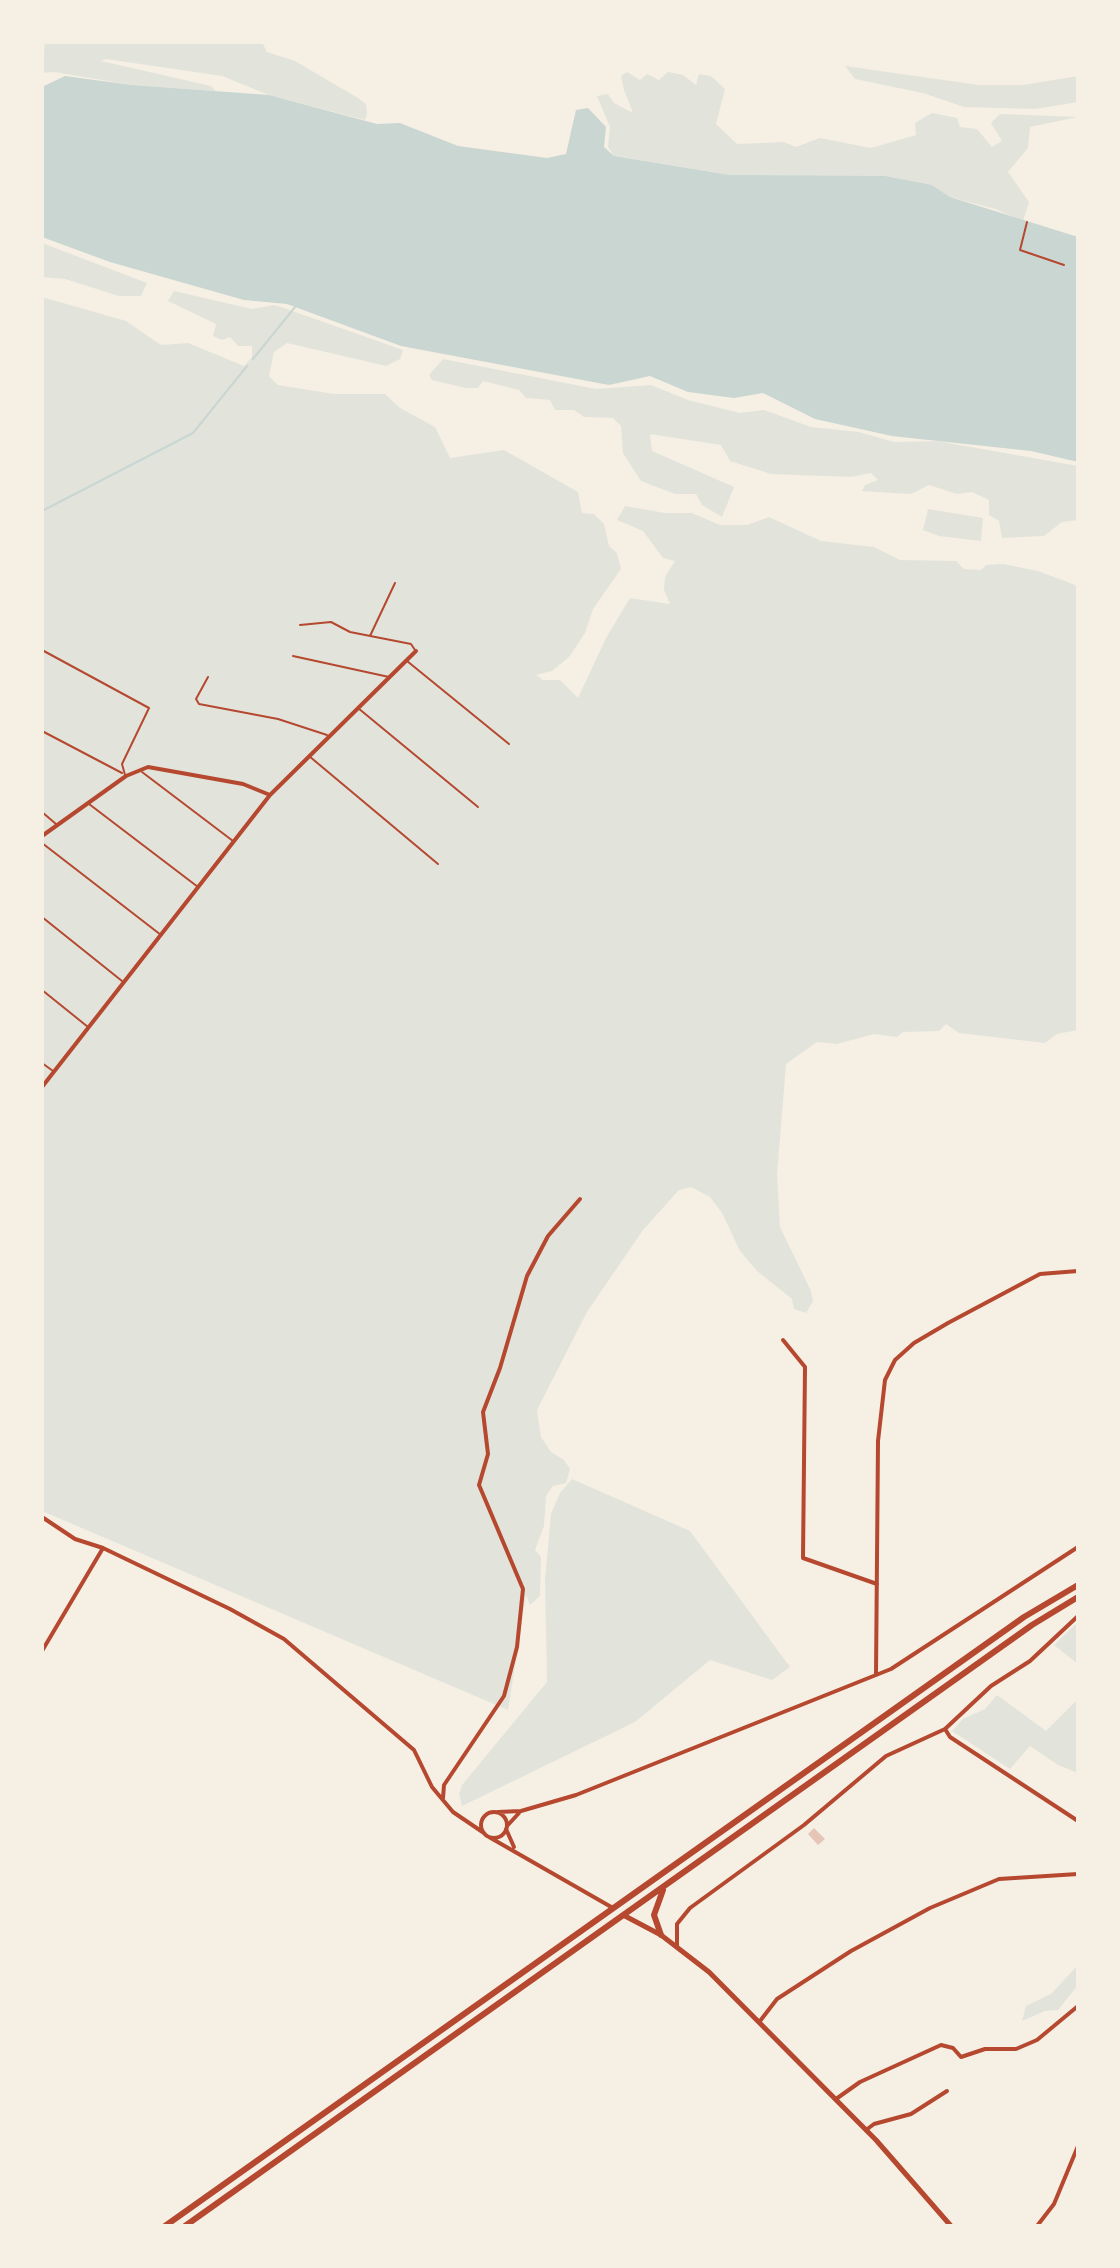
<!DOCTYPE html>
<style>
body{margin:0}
#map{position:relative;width:1120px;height:2268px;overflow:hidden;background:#f6efe4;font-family:Commissioner,sans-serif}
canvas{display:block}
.frame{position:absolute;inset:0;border:44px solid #f6efe4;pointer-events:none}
</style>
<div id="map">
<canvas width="1120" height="2268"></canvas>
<div class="frame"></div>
</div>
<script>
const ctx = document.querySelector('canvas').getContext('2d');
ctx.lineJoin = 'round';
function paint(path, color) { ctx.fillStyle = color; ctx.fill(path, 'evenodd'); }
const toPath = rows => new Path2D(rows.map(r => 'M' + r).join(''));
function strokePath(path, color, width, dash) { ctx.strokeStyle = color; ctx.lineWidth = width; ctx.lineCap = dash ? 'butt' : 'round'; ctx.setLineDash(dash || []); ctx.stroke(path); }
paint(toPath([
 [45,42,262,42,267,52,295,61,358,98,366,104,367,114,365,120,269,95,222,76,106,59,101,61,211,86,216,91,132,85,54,72,42,73],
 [845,66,979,85,1023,85,1078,76,1078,102,1035,109,964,107,923,93,855,79],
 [627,72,640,80,647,74,659,80,668,72,683,75,696,85,699,74,711,76,725,89,716,124,737,144,784,142,796,147,820,138,871,148,916,135,915,123,932,113,957,118,960,127,977,129,992,147,1002,141,991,123,1000,114,1078,117,1030,127,1028,148,1008,172,1029,202,1023,221,995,209,950,197,932,185,730,175,614,156,608,147,610,127,597,96,608,94,614,103,633,113,624,90,621,76],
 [42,243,147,283,141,296,119,296,65,279,42,277],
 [174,291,252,309,274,305,284,308,403,350,400,359,386,366,287,343,274,352,269,376,278,385,334,394,385,394,400,408,435,427,450,458,504,450,578,492,582,513,594,514,604,524,609,546,617,553,621,569,593,609,585,633,569,657,552,671,536,675,543,680,560,680,578,698,606,638,630,598,670,604,664,590,665,577,675,561,663,558,643,531,617,520,625,506,665,513,692,513,720,525,747,525,769,517,821,541,874,547,900,560,956,561,964,569,981,570,986,565,1003,564,1038,571,1078,586,1078,1030,1057,1034,1045,1043,959,1033,946,1024,939,1031,903,1032,897,1037,874,1034,837,1044,817,1042,786,1064,777,1175,780,1227,811,1291,813,1301,806,1313,794,1309,792,1299,757,1271,740,1251,722,1213,710,1197,691,1187,679,1190,643,1230,587,1312,537,1410,541,1437,551,1452,564,1460,570,1469,566,1483,553,1486,546,1496,544,1526,535,1550,541,1557,540,1596,530,1605,526,1595,508,1710,42,1511,42,297,126,321,161,345,188,343,244,366,252,357,252,346,238,346,230,337,222,340,213,336,216,324,168,301],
 [443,359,596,389,651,385,688,400,740,413,764,410,811,427,859,432,894,442,937,441,1078,466,1078,520,1062,522,1044,536,1002,538,999,521,989,515,989,500,972,492,957,494,929,485,911,494,862,491,865,485,878,480,871,473,851,477,771,474,730,461,721,445,650,434,652,451,734,487,722,517,702,505,696,494,675,494,641,481,623,453,621,426,613,418,584,417,574,410,555,410,550,400,526,398,519,390,483,381,478,388,466,388,432,380,429,375],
 [928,509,983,518,981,541,939,536,923,530],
 [572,1479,690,1531,790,1667,772,1680,710,1660,635,1722,462,1806,459,1794,462,1785,547,1682,545,1580,551,1514,560,1493],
 [1078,1622,1078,1664,1054,1645],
 [997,1695,1046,1731,1078,1699,1078,1773,1058,1765,1030,1746,1010,1769,952,1731,963,1719,985,1709],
 [1078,1965,1078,1985,1058,2010,1045,2011,1022,2021,1026,2006,1051,1994]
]), '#e2e4dc');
paint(toPath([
 [65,76,132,85,269,95,377,124,400,123,458,146,547,158,566,154,576,110,588,108,606,127,604,147,614,156,730,175,885,176,932,185,950,197,1078,237,1078,462,1031,451,892,436,815,419,763,393,734,398,688,392,650,376,609,385,401,346,287,304,244,300,110,262,42,237,42,87]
]), '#c9d6d2');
strokePath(toPath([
 [253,359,295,307],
 [42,511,193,433,247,366]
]), '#c9d6d2', 2);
paint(toPath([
 [814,1828,825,1839,818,1845,808,1834]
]), '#e6c5b7');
strokePath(toPath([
 [1027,222,1020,250,1064,265]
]), '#b5482f', 2);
strokePath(toPath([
 [300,625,331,622,350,632,411,644,415,650],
 [370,636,395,583],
 [42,650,149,708,122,764,125,775],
 [293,656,389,677],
 [407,661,509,744],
 [208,677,196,699,199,704,278,719,327,735],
 [358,708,478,807],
 [42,731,122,773],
 [309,756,438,864],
 [142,772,233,841],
 [89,804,198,887],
 [42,812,56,824],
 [42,843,161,935],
 [42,917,122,981],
 [42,990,88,1027],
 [42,1063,53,1071]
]), '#b5482f', 2);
strokePath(toPath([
 [42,836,126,776,148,767,243,784,270,795],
 [42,1087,270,795,416,651],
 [783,1340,805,1367,803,1558,877,1584],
 [42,1517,75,1539,103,1548,230,1609,284,1639,414,1750,432,1787,453,1812,484,1833],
 [42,1651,103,1548],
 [876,1675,878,1441,885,1380,895,1360,914,1343,948,1323,1040,1274,1078,1271],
 [945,1729,950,1737,1078,1821],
 [443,1798,444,1785,504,1696,517,1647,523,1589,479,1485,488,1454,483,1412,500,1368,527,1276,548,1236,580,1199],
 [498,1812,521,1811,576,1795,891,1669,1078,1547],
 '481 1825a13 13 0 1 1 26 0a13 13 0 1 1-26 0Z',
 [507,1826,519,1813],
 [506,1829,514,1847],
 [489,1837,613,1908],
 [677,1946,677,1924,690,1908,804,1825,886,1756,945,1729,991,1686,1030,1661,1078,1616],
 [760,2021,777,1999,851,1951,930,1908,999,1879,1078,1874],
 [836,2099,860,2082,941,2045,953,2048,961,2057,985,2049,1016,2049,1037,2040,1078,2006],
 [866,2130,874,2124,911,2114,947,2091],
 [1037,2226,1054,2204,1078,2146]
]), '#b5482f', 4);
strokePath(toPath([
 [625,1916,661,1935,709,1972,876,2140,951,2226]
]), '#b5482f', 5);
strokePath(toPath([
 [661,1935,654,1915,663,1890],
 [165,2226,1024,1617,1078,1585],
 [185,2226,1032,1625,1078,1597]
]), '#b5482f', 6);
</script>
